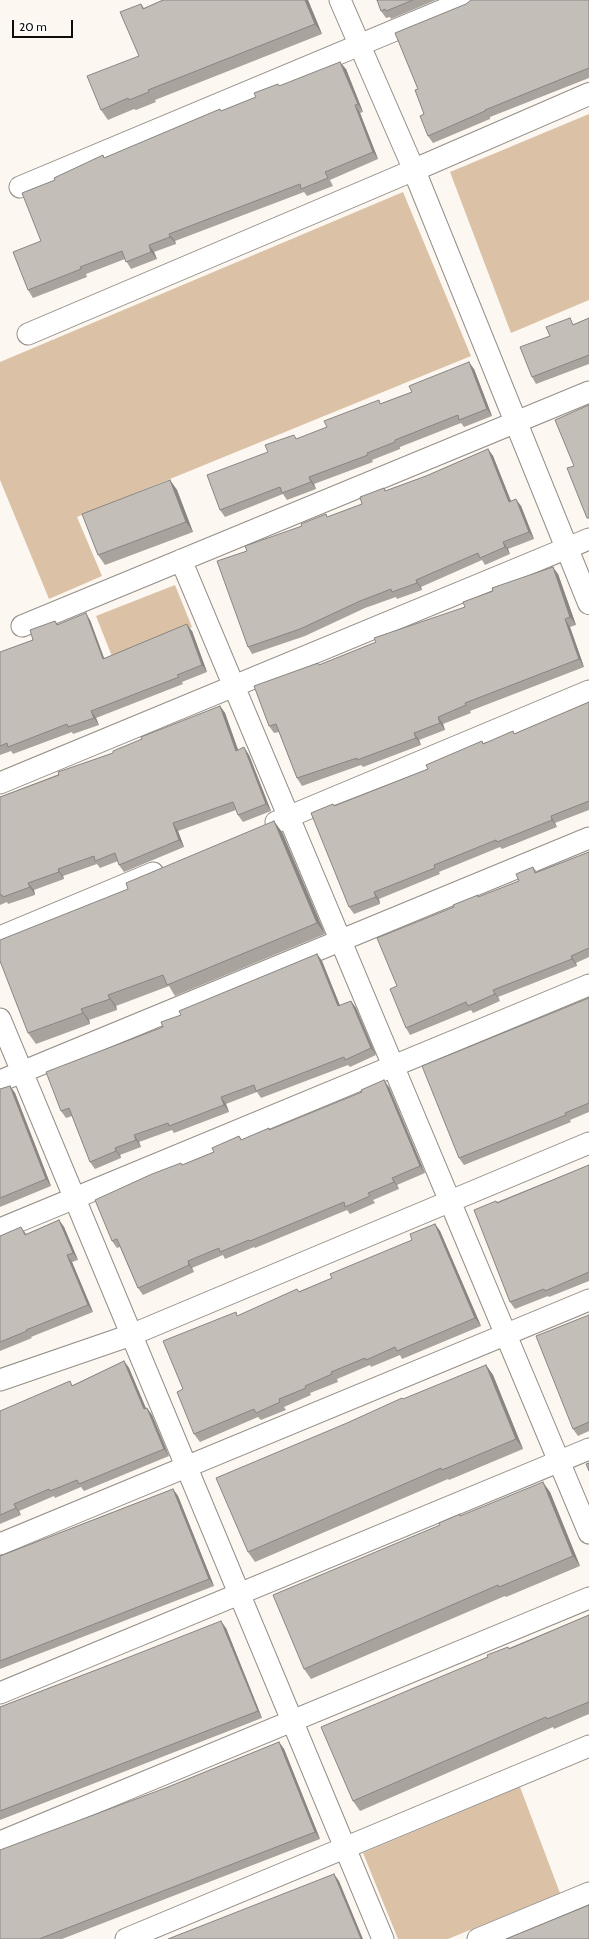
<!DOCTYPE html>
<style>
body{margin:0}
#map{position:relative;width:589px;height:1939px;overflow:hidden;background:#fdf7f1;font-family:Cabin,sans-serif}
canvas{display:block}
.scale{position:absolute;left:12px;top:20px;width:61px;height:18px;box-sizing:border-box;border:2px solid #0f0d0b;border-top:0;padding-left:5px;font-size:12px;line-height:14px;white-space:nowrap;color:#0f0d0b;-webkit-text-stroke:3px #fff;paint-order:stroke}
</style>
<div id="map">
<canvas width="589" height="1939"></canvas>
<div class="scale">20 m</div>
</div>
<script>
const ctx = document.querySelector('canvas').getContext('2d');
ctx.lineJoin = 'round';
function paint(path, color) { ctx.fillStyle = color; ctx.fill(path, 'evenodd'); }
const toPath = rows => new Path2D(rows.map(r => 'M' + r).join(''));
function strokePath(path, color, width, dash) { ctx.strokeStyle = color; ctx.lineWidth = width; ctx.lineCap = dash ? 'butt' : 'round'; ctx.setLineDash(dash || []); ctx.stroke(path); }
paint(toPath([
 [589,114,589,300,511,333,450,172],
 [403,192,471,356,77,517,102,576,49,599,0,480,0,362],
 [175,585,192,627,113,659,96,616],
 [520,1787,560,1893,448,1939,398,1939,363,1853]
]), '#dbc2a6');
const street = toPath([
 [20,187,467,0],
 [28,334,414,170,340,0],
 [181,560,589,1533],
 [22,626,589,392],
 [0,783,589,539],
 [276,822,589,691],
 [0,937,153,873],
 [0,1019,383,1939],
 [0,1081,589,838],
 [0,1229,589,985],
 [0,1380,131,1335,589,1143],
 [0,1544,589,1300],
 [0,1693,589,1449],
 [0,1842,589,1598],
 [126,1939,589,1746],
 [478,1939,589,1893]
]);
const secondary = toPath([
 [589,94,414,170,589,603]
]);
strokePath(street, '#948e88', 23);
strokePath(secondary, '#948e88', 24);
strokePath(street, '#fff', 21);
strokePath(secondary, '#fff', 22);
paint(toPath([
 [163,0,308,0,322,34,155,100,156,102,136,110,134,109,108,120,101,110,139,56,141,4,144,8],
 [377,0,436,0,391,19,390,17,386,18,381,11],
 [589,0,589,78,490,117,490,119,433,143,428,136,424,114,418,89,466,4],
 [346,69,363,112,360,113,378,159,330,180,333,186,307,196,304,192,175,241,176,244,154,252,157,259,131,269,125,259,86,274,87,277,33,298,28,290,41,241,55,180,105,158,256,97,280,86],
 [589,318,589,364,536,384,532,377,574,324],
 [474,369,492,416,464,427,461,423,400,447,400,449,372,460,373,462,314,484,316,489,287,500,283,494,225,517,220,510,268,452,297,439,327,427,382,403],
 [488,449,493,456,511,501,521,506,534,539,508,549,510,554,485,565,482,560,421,587,422,590,397,599,396,597,365,608,305,636,252,654,248,647,247,551,328,517,362,504,384,488,386,491,426,476],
 [170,480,177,490,193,532,105,565,98,555],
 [558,574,576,625,570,627,584,667,470,711,471,713,443,724,445,730,419,740,421,745,363,767,361,765,302,786,297,778,279,732,274,733,269,726,320,665,465,607],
 [90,620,104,658,192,631,207,672,182,682,183,684,96,718,99,725,73,734,72,732,13,754,11,751,0,755,0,652,1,652,33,640,55,621,58,624],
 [589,702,589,810,555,823,557,827,502,849,500,847,439,872,440,874,379,899,380,904,354,914,349,907,334,805,428,769,482,741,483,743,515,734],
 [220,706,225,713,238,750,249,755,271,811,243,822,238,815,236,810,178,831,184,847,124,872,119,865,118,861,100,868,97,864,63,876,64,879,34,890,35,895,8,904,7,902,0,905,0,797,113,753,142,739],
 [282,832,325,934,175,996,169,986,116,1006,117,1010,89,1020,90,1024,36,1044,28,1033],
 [589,852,589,957,576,963,577,966,498,997,500,1001,473,1013,471,1010,410,1035,406,1028,397,986,479,897,519,881,533,867,537,872],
 [317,954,322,961,340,1006,351,1001,356,1008,376,1055,350,1067,348,1065,261,1098,257,1092,226,1104,229,1112,174,1133,172,1130,139,1142,141,1147,120,1155,121,1158,95,1169,90,1162,72,1116,66,1118,61,1111,163,1027,181,1015],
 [589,998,589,1112,570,1120,571,1122,464,1165,459,1158],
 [10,1086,15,1093,51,1186,0,1207,0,1089],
 [389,1087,425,1173,397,1185,399,1189,373,1200,375,1203,350,1214,347,1210,255,1248,254,1247,225,1259,223,1255,192,1268,194,1272,143,1295,138,1288,120,1247,117,1248,112,1241,183,1165,214,1152,239,1136,242,1140,270,1130],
 [589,1165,589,1281,549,1297,548,1296,515,1309,510,1302,496,1201,497,1202],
 [59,1220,64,1227,78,1260,72,1262,93,1312,31,1337,32,1338,0,1351,0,1236,26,1234],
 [435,1224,440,1231,481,1326,402,1359,400,1355,371,1367,370,1365,337,1379,338,1382,310,1393,311,1395,284,1407,286,1410,261,1420,258,1417,200,1442,194,1434,183,1389,238,1316,332,1278,412,1240],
 [589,1315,589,1431,578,1436,573,1429],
 [124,1361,129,1368,146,1408,147,1408,152,1415,169,1456,84,1491,81,1487,55,1498,54,1496,19,1511,21,1515,0,1524,0,1411,73,1385],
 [486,1365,493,1375,523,1449,449,1480,448,1479,255,1562,248,1552,347,1423],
 [173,1489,178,1496,214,1586,0,1669,0,1556],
 [550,1492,580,1566,506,1597,505,1596,311,1679,304,1669,461,1516],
 [589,1615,589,1714,554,1729,553,1727,360,1811,353,1801,509,1648],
 [226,1628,262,1718,0,1820,0,1707,109,1665],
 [279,1742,284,1749,320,1839,62,1939,0,1939,168,1787]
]), '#a9a39e');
paint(toPath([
 [305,0,308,0,322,34,315,24],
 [340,62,346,69,363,112,358,104],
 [355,105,360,113,378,159,373,152],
 [169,234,175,241,176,244,170,237],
 [149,245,154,252,157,259,151,252],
 [469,362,474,369,492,416,487,409],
 [488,449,493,456,514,509,509,502],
 [309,477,314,484,316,489,311,482],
 [170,480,177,490,193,532,186,522],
 [516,499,521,506,534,539,529,532],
 [503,542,508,549,510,554,505,547],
 [553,567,558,574,576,625,570,617],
 [416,580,421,587,422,590,417,583],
 [86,613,90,620,107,666,103,659],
 [565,619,570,627,584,667,579,659],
 [187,624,192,631,207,672,202,665],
 [220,706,225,713,241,758,236,751],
 [91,711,96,718,99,725,94,718],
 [438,717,443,724,445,730,440,723],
 [414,733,419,740,421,745,416,738],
 [244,747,249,755,271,811,266,804],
 [551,816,555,823,557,827,552,820],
 [274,821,282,832,325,934,317,923],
 [173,823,178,831,184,847,179,840],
 [58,869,63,876,64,879,59,872],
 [28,883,34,890,35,895,30,887],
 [374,892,379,899,380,904,376,897],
 [317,954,322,961,343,1013,338,1006],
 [571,956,576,963,577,966,572,959],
 [493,990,498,997,500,1001,495,994],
 [108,995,116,1006,117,1010,110,999],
 [351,1001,356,1008,376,1055,371,1048],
 [81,1009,89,1020,90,1024,83,1013],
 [384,1080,389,1087,425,1173,420,1166],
 [10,1086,15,1093,51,1186,46,1179],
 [221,1097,226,1104,229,1112,224,1105],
 [134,1135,139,1142,141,1147,136,1140],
 [115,1148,120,1155,121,1158,116,1151],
 [392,1178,397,1185,399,1189,394,1182],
 [59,1220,64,1227,78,1260,73,1253],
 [435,1224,440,1231,481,1326,475,1318],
 [21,1227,26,1234,25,1235],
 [67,1255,72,1262,93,1312,88,1305],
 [188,1261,192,1268,194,1272,189,1265],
 [124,1361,129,1368,149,1416,144,1409],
 [486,1365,493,1375,523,1449,516,1439],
 [147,1408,152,1415,169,1456,164,1449],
 [543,1482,550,1492,580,1566,573,1556],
 [173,1489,178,1496,214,1586,209,1579],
 [14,1504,19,1511,21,1515,16,1508],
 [221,1621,226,1628,262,1718,258,1711],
 [279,1742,284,1749,320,1839,315,1832],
 [334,1874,339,1881,363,1939,361,1939]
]), '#898581');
const building = toPath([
 [163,0,305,0,315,24,148,90,149,92,129,100,128,98,101,110,87,76,139,56,120,12,141,4,143,9,163,0],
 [377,0,413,0,386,11,385,9,381,11,377,0],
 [471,0,589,0,589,68,564,78,485,110,485,111,428,136,420,116,424,114,415,90,418,89,395,33,466,4,471,0],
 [340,62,358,104,355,105,373,152,325,172,328,178,301,189,300,184,169,234,170,237,149,245,151,252,126,262,122,251,80,267,81,269,28,290,13,252,41,241,22,193,55,180,54,178,103,155,104,158,220,109,221,111,256,97,254,93,278,84,279,86,340,62],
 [570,318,573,325,589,318,589,355,532,377,520,347,550,336,546,327,570,318],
 [469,362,487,409,459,420,458,415,395,440,395,442,367,453,368,455,309,477,311,482,282,493,280,487,220,510,207,475,268,452,265,445,294,435,296,439,327,427,324,421,379,400,380,404,412,392,409,386,469,362],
 [589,405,589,518,587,518,567,468,574,466,555,420,589,405],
 [488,449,509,502,516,499,529,532,503,542,505,547,480,558,478,553,416,580,417,583,392,592,391,589,360,601,300,629,248,647,217,561,247,551,245,546,302,526,301,524,326,514,327,517,362,504,360,497,384,488,385,491,426,476,488,449],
 [170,480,186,522,98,555,82,514,170,480],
 [553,567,570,617,565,619,579,659,465,703,466,705,438,717,440,723,414,733,416,738,357,760,357,758,297,778,276,724,269,726,254,686,318,663,319,665,376,642,374,638,465,607,463,602,493,591,492,588,553,567],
 [86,613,103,659,187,624,202,665,177,675,179,677,91,711,94,718,68,727,67,724,8,747,7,743,0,746,0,652,33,640,30,630,55,621,57,625,86,613],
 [589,702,589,801,551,816,552,820,497,842,496,840,434,865,435,868,374,892,376,897,349,907,311,813,333,804,334,806,428,769,426,765,482,741,483,744,513,731,514,734,589,702],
 [220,706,236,751,244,747,266,804,238,815,233,802,173,823,179,840,119,865,115,853,95,861,94,856,58,869,59,872,28,883,30,887,3,897,2,895,0,895,0,797,59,775,58,772,113,753,113,751,142,739,141,737,220,706],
 [274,821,317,923,167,985,163,975,108,995,110,999,81,1009,83,1013,28,1033,0,961,0,940,128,889,126,883,274,821],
 [589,852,589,948,571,956,572,959,493,990,495,994,468,1006,466,1002,406,1028,390,989,397,986,377,938,454,907,453,905,478,895,478,897,519,881,516,874,533,867,535,873,589,852],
 [317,954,338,1006,351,1001,371,1048,345,1060,344,1057,256,1091,254,1085,221,1097,224,1105,169,1126,168,1123,134,1135,136,1140,115,1148,116,1151,90,1162,69,1108,61,1111,46,1072,163,1027,161,1022,181,1015,179,1011,317,954],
 [589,998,589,1103,565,1113,566,1115,459,1158,422,1066,589,998],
 [384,1080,420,1166,392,1178,394,1182,368,1193,370,1196,345,1207,344,1202,250,1241,249,1240,220,1252,219,1248,188,1261,189,1265,138,1288,117,1239,112,1241,95,1200,152,1174,181,1163,182,1165,214,1152,212,1148,239,1136,241,1140,269,1128,269,1130,362,1092,361,1090,384,1080],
 [10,1086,46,1179,0,1198,0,1089,10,1086],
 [589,1165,589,1272,545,1291,544,1289,510,1302,474,1210,496,1201,497,1203,589,1165],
 [59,1220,73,1253,67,1255,88,1305,26,1330,27,1331,0,1342,0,1236,21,1227,25,1235,59,1220],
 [435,1224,475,1318,397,1351,395,1347,366,1360,365,1358,331,1372,332,1374,305,1386,306,1388,279,1399,280,1402,256,1413,254,1409,194,1434,177,1392,183,1389,163,1341,236,1312,237,1316,297,1289,299,1292,332,1278,330,1274,412,1240,410,1234,435,1224],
 [589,1315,589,1422,573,1429,536,1336,589,1315],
 [124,1361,144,1409,147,1408,164,1449,79,1484,77,1480,50,1491,49,1489,14,1504,16,1508,0,1515,0,1411,70,1381,72,1386,124,1361],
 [486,1365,516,1439,442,1470,441,1468,248,1552,216,1478,347,1423,402,1398,403,1399,486,1365],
 [589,1463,589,1471,586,1464,589,1463],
 [543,1482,573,1556,499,1587,498,1585,304,1669,273,1595,440,1525,439,1523,460,1514,460,1516,543,1482],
 [173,1489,209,1579,0,1661,0,1556,173,1489],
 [589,1615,589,1702,547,1719,546,1717,353,1801,321,1727,452,1672,488,1657,487,1655,508,1647,509,1649,589,1615],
 [221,1621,258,1711,0,1811,0,1707,109,1665,221,1621],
 [279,1742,315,1832,39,1939,0,1939,0,1850,168,1787,279,1742],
 [334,1874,361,1939,168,1939,334,1874],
 [589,1905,589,1939,506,1939,589,1905]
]);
paint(building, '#c4beb8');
strokePath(building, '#898581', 1);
</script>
